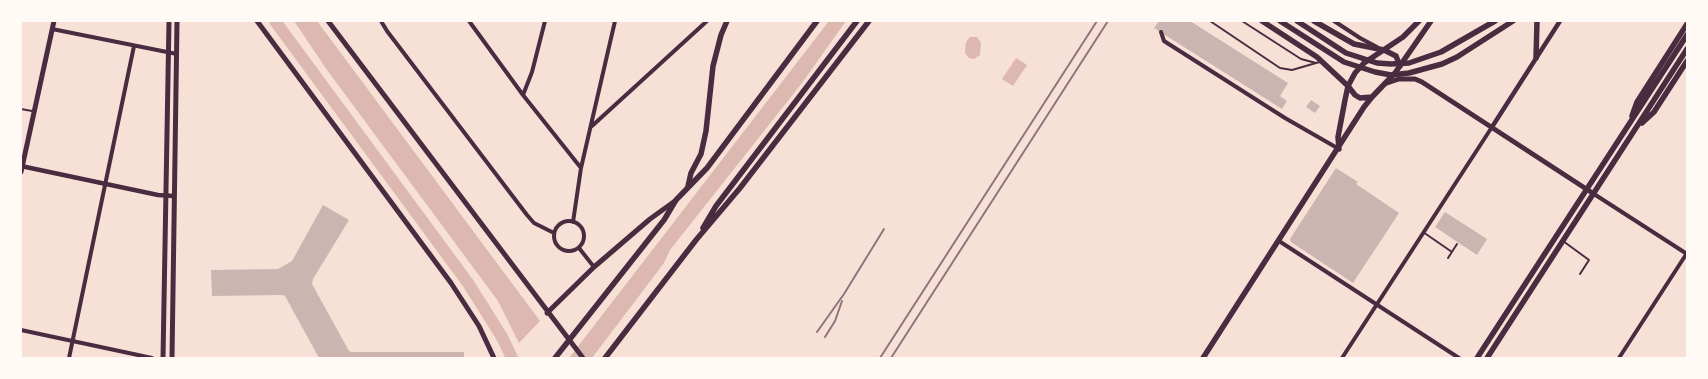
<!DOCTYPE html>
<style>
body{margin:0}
#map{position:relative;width:1708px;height:379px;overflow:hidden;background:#f7e1d7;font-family:Arial,sans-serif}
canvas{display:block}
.frame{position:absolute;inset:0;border:22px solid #fffaf5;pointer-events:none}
</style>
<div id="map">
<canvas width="1708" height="379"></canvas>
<div class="frame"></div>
</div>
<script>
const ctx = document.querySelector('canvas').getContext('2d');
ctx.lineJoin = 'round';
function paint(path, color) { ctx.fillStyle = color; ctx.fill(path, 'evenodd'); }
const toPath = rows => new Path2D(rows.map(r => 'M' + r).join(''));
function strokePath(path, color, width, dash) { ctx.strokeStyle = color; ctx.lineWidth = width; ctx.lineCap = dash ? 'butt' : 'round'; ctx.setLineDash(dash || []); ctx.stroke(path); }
paint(toPath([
 [294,21,317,21,540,321,519,343,498,301,327,70],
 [829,21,846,21,802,83,670,250,664,263,592,358,569,358],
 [970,37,977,37,981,43,980,55,974,59,969,58,965,53,966,42],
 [1016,58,1027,65,1013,86,1002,79]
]), '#dcb8b0');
strokePath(toPath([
 [275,21,468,283,502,337,512,358]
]), '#dcb8b0', 12);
paint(toPath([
 [1159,21,1190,21,1288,83,1280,96,1287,101,1282,109,1154,28],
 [1311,100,1320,106,1315,113,1306,107],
 [1336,168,1358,182,1356,184,1399,213,1353,283,1291,242,1290,239],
 [323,205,349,220,313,279,312,284,349,351,352,352,464,352,464,358,319,358,285,296,282,295,212,296,211,270,278,269,292,261],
 [1445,212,1487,239,1477,255,1435,227]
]), '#ccb4b1');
strokePath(toPath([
 [1210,21,1280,68,1292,70,1316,63],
 [1242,21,1301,59,1316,63,1320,62],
 [21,109,32,111],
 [1423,232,1452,252],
 [1563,241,1589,260,1580,274],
 [1448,258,1457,244]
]), '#4a2c40', 2);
strokePath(toPath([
 [381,21,387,31,527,215,534,223,554,233],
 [469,21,523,95,581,168],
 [1334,21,1360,38,1377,47],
 [52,29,177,54],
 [1161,32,1164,41,1285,118,1339,149],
 [523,95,532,72,545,21],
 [592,126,707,21],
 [1594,194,1687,254],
 '554 236a15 15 0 1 1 30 0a15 15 0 1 1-30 0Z',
 [573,222,581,168,615,21],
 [1279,241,1459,358],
 [579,248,594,267],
 [21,330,152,358],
 [69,358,134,46],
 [1342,358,1492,127],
 [1619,358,1687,253]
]), '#4a2c40', 4);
strokePath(toPath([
 [1492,127,1560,21],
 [21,166,158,195,174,196]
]), '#4a2c40', 4.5);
strokePath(toPath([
 [257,21,451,283,479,326,494,358],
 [328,21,583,358],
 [1387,83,1399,79,1415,79,1422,82,1594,194],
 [21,172,54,21],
 [547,313,594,267,650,219,675,201],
 [163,358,169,21],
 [172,358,177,21]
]), '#4a2c40', 5);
strokePath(toPath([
 [1384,50,1396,56,1400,66],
 [1536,58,1537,21],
 [1348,86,1355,95,1360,98,1372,97],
 [1632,116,1637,102,1687,24],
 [1642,123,1654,112,1687,61],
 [1339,149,1338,137,1345,100,1348,86,1355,73,1364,63,1403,37,1419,21],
 [1203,358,1364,107,1372,97,1395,73,1431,21],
 [1477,358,1687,35],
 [1487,358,1687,49]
]), '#4a2c40', 5.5);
strokePath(toPath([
 [1262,21,1317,57,1348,86],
 [1280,21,1344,62,1375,72,1391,75,1409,73,1442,64,1457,57,1513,21],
 [1297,21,1346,53,1377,63,1391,64,1409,63,1441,52,1495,21],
 [1314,21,1354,44,1384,50],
 [688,186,691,173,701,154,706,131,713,66,721,35,727,21],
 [703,228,716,206,857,21],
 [555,358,664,220,676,200,707,168,817,21],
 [605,358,696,240,740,188,869,21]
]), '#4a2c40', 5.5);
strokePath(toPath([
 [817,332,844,294,884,229],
 [825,337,835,321,842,301],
 [880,358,1097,21],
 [891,358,1108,21]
]), '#8f747c', 2);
</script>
